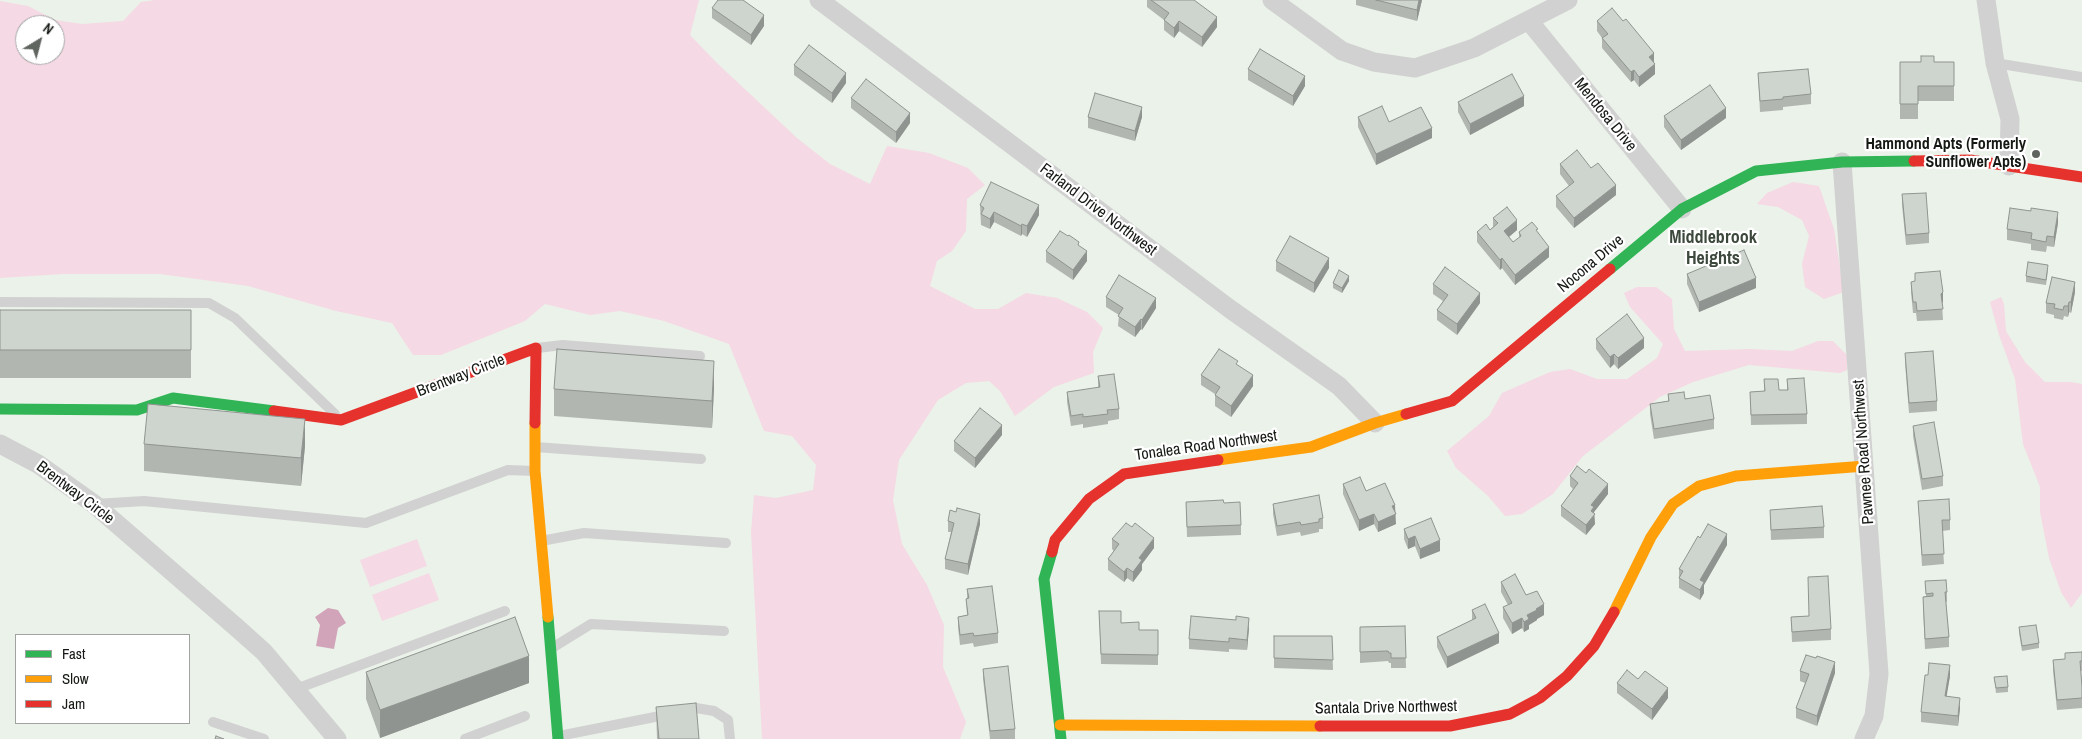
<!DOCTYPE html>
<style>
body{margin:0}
#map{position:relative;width:2082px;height:739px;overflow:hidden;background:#ebf2ea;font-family:"Archivo Narrow",sans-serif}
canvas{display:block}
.legend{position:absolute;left:15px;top:634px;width:175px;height:90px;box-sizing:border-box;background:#fff;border:1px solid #a1a3a1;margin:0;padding:6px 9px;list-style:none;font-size:15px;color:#151914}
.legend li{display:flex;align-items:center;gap:10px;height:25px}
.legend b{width:25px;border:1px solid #a1a3a1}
.north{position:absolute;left:15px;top:15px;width:50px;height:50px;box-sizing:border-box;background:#fff;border:1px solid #a1a3a1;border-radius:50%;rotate:37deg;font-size:14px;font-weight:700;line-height:20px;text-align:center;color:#151914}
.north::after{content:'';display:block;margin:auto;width:18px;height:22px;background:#60655f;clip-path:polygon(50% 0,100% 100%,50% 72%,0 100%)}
</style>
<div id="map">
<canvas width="2082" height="739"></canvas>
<ul class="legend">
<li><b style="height:6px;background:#30b455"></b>Fast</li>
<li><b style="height:6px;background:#ff9f0a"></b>Slow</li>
<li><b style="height:6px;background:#e5322d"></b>Jam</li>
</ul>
<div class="north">N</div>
</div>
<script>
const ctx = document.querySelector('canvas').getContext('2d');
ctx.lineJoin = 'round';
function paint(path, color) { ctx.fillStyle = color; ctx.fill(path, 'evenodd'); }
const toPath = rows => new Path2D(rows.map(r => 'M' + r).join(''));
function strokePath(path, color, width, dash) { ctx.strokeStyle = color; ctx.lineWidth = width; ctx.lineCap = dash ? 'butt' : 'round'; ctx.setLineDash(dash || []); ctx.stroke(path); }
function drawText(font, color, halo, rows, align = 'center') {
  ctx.font = font + ' "Archivo Narrow",sans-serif'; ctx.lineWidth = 4.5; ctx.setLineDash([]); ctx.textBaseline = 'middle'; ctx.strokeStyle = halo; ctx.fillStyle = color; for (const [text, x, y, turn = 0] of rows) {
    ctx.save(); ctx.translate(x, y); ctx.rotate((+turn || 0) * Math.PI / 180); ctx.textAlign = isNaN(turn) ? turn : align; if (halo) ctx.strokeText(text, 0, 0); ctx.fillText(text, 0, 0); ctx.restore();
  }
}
paint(toPath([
 [155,0,699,0,690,35,718,64,797,138,830,164,870,184,887,146,929,153,968,168,985,185,967,199,966,231,952,251,937,261,930,286,975,309,998,309,1026,293,1057,298,1087,312,1103,328,1093,352,1094,373,1054,387,1015,416,1000,391,989,381,966,383,938,400,899,460,893,500,902,544,927,585,944,625,943,667,966,722,960,739,762,739,751,532,754,495,776,498,813,490,816,465,792,436,764,431,729,344,664,321,620,311,590,315,545,304,525,321,441,355,413,355,392,323,336,311,248,286,160,274,63,274,0,278,0,1,28,6,55,20,82,24,123,21,141,2],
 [25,25,55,25,55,55,25,55],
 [1793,182,1819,186,1834,229,1844,292,1824,299,1805,287,1802,264,1809,236,1802,220,1778,207,1757,204,1767,193],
 [1637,287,1656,287,1672,299,1674,329,1685,351,1751,349,1792,351,1818,341,1833,341,1847,355,1847,370,1840,373,1749,365,1693,382,1660,397,1583,456,1553,494,1522,514,1505,516,1488,496,1456,468,1447,451,1489,416,1502,393,1550,372,1570,369,1597,379,1627,379,1657,358,1663,344,1630,307,1624,293],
 [2001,297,2004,304,2006,331,2025,362,2045,382,2071,382,2082,384,2082,593,2071,608,2061,592,2049,558,2040,512,2040,487,2023,444,2015,379,1999,335,1990,302],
 [417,539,427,566,370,587,360,560],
 [429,573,439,600,382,621,372,595]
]), '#f5d9e4');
paint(toPath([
 [328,608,338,610,346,623,338,628,334,649,316,646,320,625,315,617]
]), '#d2a4ba');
strokePath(toPath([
 [1995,63,2082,77],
 [0,302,209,303,235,318,335,414],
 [537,348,563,345,700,356],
 [535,447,701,459],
 [95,504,144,501,366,523,508,470,534,471],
 [541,541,584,533,726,543],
 [552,648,591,624,724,631],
 [296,689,505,611],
 [684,711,696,708,714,711,728,720,730,739],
 [213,722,264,739],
 [559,736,670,714],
 [465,739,525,716]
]), '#d0d1d0', 10);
strokePath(toPath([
 [819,0,1230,309,1339,386,1375,423],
 [1272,0,1342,51,1374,62,1415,68,1474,48,1568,0],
 [1986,0,1995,63,2010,119,2009,166],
 [1529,21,1682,209],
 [1842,162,1879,674,1874,716,1864,739],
 [0,444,38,464,94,504,236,627,264,652,337,739]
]), '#d0d1d0', 19);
strokePath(toPath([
 [1610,269,1682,209,1756,171,1842,162,1914,161],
 [0,409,137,410,173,398,274,411],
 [1052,552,1044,579,1061,739],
 [548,617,558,739]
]), '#30b455', 11);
strokePath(toPath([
 [535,423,535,471,548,617],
 [1218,460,1311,447,1375,423,1406,414],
 [1614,612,1651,537,1673,504,1699,486,1736,476,1865,466],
 [1060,725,1320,726]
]), '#ff9f0a', 11);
strokePath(toPath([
 [1914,161,1970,160,2082,177],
 [274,411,341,420,536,348,535,423],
 [1406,414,1452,401,1610,269],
 [1052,552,1055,540,1089,499,1124,474,1218,460],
 [1320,726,1450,726,1510,714,1540,698,1567,676,1594,646,1614,612]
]), '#e5322d', 11);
paint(toPath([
 [1147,0,1194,0,1217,27,1202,47,1179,31,1174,38,1164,30,1164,20,1147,7],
 [1356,0,1422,0,1417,21,1356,5],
 [712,8,764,26,751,45,712,18],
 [1597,21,1654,63,1655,74,1639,87,1634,80,1631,82,1602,48,1602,38,1597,31],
 [1900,62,1954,62,1954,101,1918,101,1918,119,1900,119],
 [794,65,846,83,832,103,794,75],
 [1248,69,1305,86,1293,106,1248,80],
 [1758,73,1811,94,1811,104,1783,107,1783,110,1760,112],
 [851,98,910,123,896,143,851,108],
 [1458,102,1524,106,1470,135,1458,112],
 [1664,116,1726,118,1681,150,1664,127],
 [1088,117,1142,117,1135,141,1088,128],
 [1358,117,1432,138,1376,165,1358,127],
 [1560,164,1591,168,1616,195,1574,228,1556,207,1556,196,1569,186,1560,174],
 [1902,194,1929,233,1929,243,1906,245,1902,205],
 [980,205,1039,215,1027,237,1022,234,1021,236,994,222,990,229,981,225],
 [1493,218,1517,230,1509,237,1513,242,1519,238,1519,232,1538,232,1549,257,1515,285,1502,268,1500,270,1477,242,1477,232,1490,230,1493,227],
 [2058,223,2054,247,2047,246,2046,252,2031,250,2031,244,2007,240,2007,229],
 [1079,246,1087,261,1073,280,1046,262,1046,251],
 [1276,261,1329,268,1314,293,1276,271],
 [2048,270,2046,285,2026,282,2026,276],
 [1915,273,1943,302,1942,303,1943,320,1917,321,1916,313,1913,313,1911,292,1911,282,1915,282],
 [1687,274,1756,288,1699,312,1687,284],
 [1349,281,1342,293,1333,288,1333,283],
 [1433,284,1480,303,1457,335,1437,320,1437,310,1443,301,1433,294],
 [2075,292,2071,313,2069,312,2068,317,2064,316,2063,320,2054,318,2054,315,2046,313,2046,303],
 [1106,297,1156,308,1142,330,1141,329,1135,337,1118,326,1119,315,1106,307],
 [0,310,191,310,191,378,0,378],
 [1596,339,1644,348,1618,369,1614,364,1610,368,1596,349],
 [1905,353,1937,401,1937,411,1909,413,1905,363],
 [1238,365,1253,386,1231,417,1215,406,1215,394,1201,385,1201,375],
 [1098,376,1119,409,1119,419,1108,421,1108,424,1083,428,1083,424,1071,426,1067,402,1067,392,1098,388],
 [1764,379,1779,390,1787,390,1787,379,1807,414,1807,424,1751,425,1750,392,1764,391],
 [714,388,712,428,554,416,554,389],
 [1668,394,1685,399,1714,419,1714,429,1654,439,1650,414,1650,404,1668,401],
 [1913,426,1943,476,1943,486,1922,490,1913,436],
 [1002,435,975,468,954,451,954,441],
 [144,444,305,446,301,486,144,471],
 [1570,476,1608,494,1594,512,1595,524,1586,535,1561,516,1561,506,1573,489,1570,486],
 [1343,484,1366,491,1396,524,1378,532,1374,524,1359,531,1343,494],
 [1918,501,1950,520,1950,530,1942,531,1944,564,1922,566],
 [1186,502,1224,503,1241,525,1241,535,1187,537],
 [1273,504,1323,518,1323,529,1319,529,1319,532,1301,536,1300,532,1277,536,1273,514],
 [1770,510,1824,527,1824,538,1771,540],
 [948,521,980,524,968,575,945,569,945,559,951,532,948,532],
 [1404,529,1440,551,1420,559,1415,546,1408,549,1404,539],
 [1700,538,1727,545,1704,585,1704,593,1700,600,1679,588,1679,569],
 [1112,539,1154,548,1142,564,1142,570,1133,582,1127,578,1124,582,1108,570,1108,559,1114,551,1112,549],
 [1925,581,1947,592,1947,602,1946,602,1949,637,1949,647,1925,649,1923,607,1923,597,1926,596],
 [1501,582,1526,595,1544,615,1537,619,1537,620,1529,625,1529,629,1524,632,1522,628,1512,634,1503,618,1503,607,1508,605,1501,592],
 [967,589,998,633,998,643,974,647,973,643,960,645,958,627,958,617,967,615,966,599,967,598],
 [1472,610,1499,643,1447,668,1437,647,1437,637,1472,620],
 [1099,611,1121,623,1139,630,1158,630,1158,665,1101,664],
 [1809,616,1831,629,1831,640,1792,642,1791,617],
 [1405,626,1406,668,1391,668,1391,663,1389,663,1388,661,1360,663,1360,627],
 [2019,627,2039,643,2039,648,2022,651,2019,633],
 [1249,628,1247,650,1229,649,1229,652,1189,649,1189,639],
 [1274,636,1332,636,1333,670,1274,668],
 [2082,652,2082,671,2081,671,2082,687,2082,708,2057,710,2053,671,2053,660,2065,659,2065,653],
 [1816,658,1835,673,1817,726,1796,718,1796,708,1805,683,1800,681,1800,671],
 [983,669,1015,729,1015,739,990,739,983,679],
 [366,672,529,683,380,738,366,699],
 [1950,676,1946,696,1960,708,1958,726,1921,722,1921,712],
 [1994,677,2008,687,2008,692,1996,693],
 [1617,683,1668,698,1652,720,1617,693],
 [656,707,699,739,657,739]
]), '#b1b6b1');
paint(toPath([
 [1419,0,1422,0,1417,21,1417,10],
 [764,15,764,26,751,45,751,35],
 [1217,17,1217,27,1202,47,1202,37],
 [1179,21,1179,31,1174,38,1174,28],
 [1654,53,1654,63,1649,57],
 [1655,64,1655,74,1639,87,1639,77],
 [1634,70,1634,80,1631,82,1631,72],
 [846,73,846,83,832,103,832,93],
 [1305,76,1305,86,1293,106,1293,96],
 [1524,96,1524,106,1470,135,1470,124],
 [1142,107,1142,117,1135,141,1135,131],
 [1726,108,1726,118,1681,150,1681,140],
 [910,113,910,123,896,143,896,132],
 [1432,128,1432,138,1376,165,1376,154],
 [1616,185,1616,195,1574,228,1574,218],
 [1039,205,1039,215,1027,237,1027,226],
 [994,212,994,222,990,229,990,219],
 [2058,212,2058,223,2054,247,2054,237],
 [1517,220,1517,230,1504,241,1504,231],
 [1022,224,1022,234,1021,236,1021,226],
 [1549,247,1549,257,1515,285,1515,275],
 [1087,251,1087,261,1073,280,1073,270],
 [1329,258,1329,268,1314,293,1314,283],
 [1502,258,1502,268,1500,270,1500,260],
 [1349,276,1349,281,1342,293,1342,288],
 [1756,278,1756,288,1699,312,1699,302],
 [2075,282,2075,292,2071,313,2071,302],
 [1943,292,1943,302,1941,304,1941,294],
 [1480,293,1480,303,1457,335,1457,324],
 [1156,298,1156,308,1142,330,1142,320],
 [2069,302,2069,312,2068,317,2068,306],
 [1141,319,1141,329,1135,337,1135,327],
 [1644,338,1644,348,1618,369,1618,358],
 [1614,354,1614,364,1610,368,1610,357],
 [714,361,714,388,712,428,712,401],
 [1253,375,1253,386,1231,417,1231,406],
 [305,419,305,446,301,486,301,458],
 [1002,425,1002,435,975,468,975,458],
 [1608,484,1608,494,1594,512,1595,524,1586,535,1586,525,1591,505],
 [1395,505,1396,524,1378,532,1378,522,1392,506],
 [980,514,980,524,968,575,968,564],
 [1374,514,1374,524,1359,531,1359,520],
 [1727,534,1727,545,1704,585,1704,593,1700,600,1700,580],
 [1415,536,1415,546,1408,549,1408,539],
 [1154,538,1154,548,1142,564,1142,570,1133,582,1133,572,1139,558],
 [1440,540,1440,551,1420,559,1420,549],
 [1127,568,1127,578,1124,582,1124,572],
 [1544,604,1544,615,1537,619,1537,620,1529,625,1529,629,1524,632,1524,622,1527,615,1536,609],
 [1249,618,1249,628,1247,650,1247,640],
 [1522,618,1522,628,1512,634,1512,623],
 [1499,633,1499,643,1447,668,1447,657],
 [529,656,529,683,380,738,380,710],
 [1835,662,1835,673,1817,726,1817,716],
 [1950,665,1950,676,1945,706,1945,696],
 [1668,688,1668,698,1652,720,1652,709],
 [1960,698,1960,708,1958,726,1958,716]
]), '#909490');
const building = toPath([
 [718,0,743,0,764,15,751,35,712,8,718,0],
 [1151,0,1194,0,1217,17,1202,37,1179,21,1174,28,1164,20,1169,13,1151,0],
 [1376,0,1419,0,1417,10,1376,0],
 [1612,8,1623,21,1626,19,1654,53,1649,57,1655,64,1639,77,1634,70,1631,72,1602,38,1608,34,1597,21,1612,8],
 [809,45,846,73,832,93,794,65,809,45],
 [1260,49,1305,76,1293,96,1248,69,1260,49],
 [1921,56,1934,56,1934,62,1954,62,1954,86,1918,86,1918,104,1900,104,1900,62,1921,62,1921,56],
 [1808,69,1811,94,1783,97,1783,99,1760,101,1758,73,1808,69],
 [1512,74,1524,96,1470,124,1458,102,1512,74],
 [866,79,910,113,896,132,851,98,866,79],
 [1710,85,1726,108,1681,140,1664,116,1710,85],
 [1095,93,1142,107,1135,131,1088,117,1095,93],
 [1382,106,1389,122,1421,107,1432,128,1376,154,1358,117,1382,106],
 [1577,150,1591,168,1598,163,1616,185,1574,218,1556,196,1574,182,1560,164,1577,150],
 [991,182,1039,205,1027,226,1022,224,1021,226,994,212,990,219,981,214,984,208,980,205,991,182],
 [1926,193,1929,233,1906,235,1902,194,1926,193],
 [1507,207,1517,220,1504,231,1513,242,1521,236,1519,232,1532,222,1538,229,1536,230,1549,247,1515,275,1502,258,1500,260,1477,232,1486,224,1490,230,1498,223,1493,218,1507,207],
 [2010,208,2031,211,2031,208,2058,212,2054,237,2047,236,2046,242,2031,239,2032,233,2007,229,2010,208],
 [1060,231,1068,236,1069,235,1079,242,1078,245,1087,251,1073,270,1046,251,1060,231],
 [1290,236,1329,258,1314,283,1276,261,1290,236],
 [1744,250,1756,278,1699,302,1687,274,1744,250],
 [2028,262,2048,265,2046,280,2026,276,2028,262],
 [1445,267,1480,293,1457,324,1437,310,1448,295,1433,284,1445,267],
 [1339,270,1349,276,1342,288,1333,283,1339,270],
 [1940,271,1943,292,1941,294,1943,309,1917,311,1916,302,1913,302,1911,282,1915,281,1915,273,1940,271],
 [1119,275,1156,298,1142,320,1141,319,1135,327,1118,316,1123,308,1106,297,1119,275],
 [2052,277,2075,282,2071,302,2069,302,2068,306,2064,306,2063,310,2054,308,2055,304,2046,303,2052,277],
 [0,310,191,310,191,350,0,350,0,310],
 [1627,314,1644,338,1618,358,1614,354,1610,357,1596,339,1627,314],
 [557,349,714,361,712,401,554,389,557,349],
 [1219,349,1238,361,1236,364,1253,375,1231,406,1215,395,1220,387,1201,375,1219,349],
 [1933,351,1937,401,1909,403,1905,353,1933,351],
 [1114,374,1119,409,1107,410,1108,414,1083,417,1083,414,1071,416,1067,392,1100,387,1098,376,1114,374],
 [1804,378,1807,414,1751,415,1750,392,1765,391,1764,379,1778,379,1779,390,1788,390,1787,379,1804,378],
 [1684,392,1685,399,1710,395,1714,419,1654,429,1650,404,1669,401,1668,394,1684,392],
 [148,404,305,419,301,458,144,444,148,404],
 [980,408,1002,425,975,458,954,441,980,408],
 [1934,422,1943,476,1922,479,1913,426,1934,422],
 [1577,466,1586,473,1589,469,1608,484,1591,505,1594,507,1591,511,1595,514,1586,525,1561,506,1578,483,1570,476,1577,466],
 [1360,477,1366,491,1385,483,1395,505,1392,506,1396,514,1378,522,1374,514,1359,520,1343,484,1360,477],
 [1319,495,1323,518,1319,519,1319,522,1301,525,1300,522,1277,526,1273,504,1319,495],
 [1949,499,1950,520,1942,520,1944,554,1922,555,1918,501,1949,499],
 [1223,500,1224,503,1240,502,1241,525,1187,527,1186,502,1223,500],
 [1822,506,1824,527,1771,530,1770,510,1822,506],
 [957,508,980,514,968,564,945,559,954,523,948,521,950,510,956,512,957,508],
 [1431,518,1440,540,1420,549,1415,536,1408,539,1404,529,1431,518],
 [1126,523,1132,527,1135,523,1154,538,1139,558,1142,560,1133,572,1127,568,1124,572,1108,559,1119,544,1112,539,1126,523],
 [1708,524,1727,534,1700,580,1704,582,1700,590,1679,578,1683,571,1679,569,1698,536,1700,538,1708,524],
 [1515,574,1526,595,1537,591,1544,604,1536,609,1537,610,1527,615,1529,619,1524,622,1522,618,1512,623,1503,607,1512,603,1501,582,1515,574],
 [1828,576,1831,629,1792,632,1791,617,1809,616,1808,577,1828,576],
 [1946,580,1947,592,1945,592,1949,637,1925,639,1923,597,1933,596,1933,593,1926,594,1925,581,1946,580],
 [992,586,998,633,974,636,973,633,960,635,958,617,968,615,966,599,969,598,967,589,992,586],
 [1485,604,1499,633,1447,657,1437,637,1476,618,1472,610,1485,604],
 [1099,611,1121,611,1121,623,1139,622,1139,630,1158,630,1158,655,1101,654,1099,611],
 [1191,616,1236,620,1236,616,1249,618,1247,640,1229,638,1229,642,1189,639,1191,616],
 [515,617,529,656,380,710,366,672,515,617],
 [2036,625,2039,643,2022,646,2019,627,2036,625],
 [1405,626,1406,658,1391,658,1391,653,1389,653,1388,651,1360,652,1360,627,1405,626],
 [1274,636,1332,636,1333,660,1274,658,1274,636],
 [2082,652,2082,661,2080,661,2082,687,2082,698,2057,700,2053,660,2065,659,2065,653,2082,652],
 [1806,655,1816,658,1817,656,1835,662,1817,716,1796,708,1809,674,1800,671,1806,655],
 [1929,663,1950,665,1945,696,1960,698,1958,716,1921,712,1925,675,1928,675,1929,663],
 [1008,666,1015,729,990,731,983,669,1008,666],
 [1627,670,1638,679,1645,671,1668,688,1652,709,1617,683,1627,670],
 [2007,676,2008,687,1996,688,1994,677,2007,676],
 [696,703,699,739,659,739,656,707,696,703],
 [216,736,224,739,215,739,216,736]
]);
paint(building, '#ced4ce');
strokePath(building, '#909490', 1);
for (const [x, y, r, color] of [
 [2036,154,5,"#60655f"]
]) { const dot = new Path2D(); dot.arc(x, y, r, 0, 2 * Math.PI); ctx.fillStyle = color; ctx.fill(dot); strokePath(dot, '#fff', 2); }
drawText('16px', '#151914', '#fff', [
 ["Mendosa Drive",1605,115,51],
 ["Farland Drive Northwest",1098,210,37],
 ["Nocona Drive",1591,264,-40],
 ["Brentway Circle",461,376,-21],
 ["Tonalea Road Northwest",1206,446,-8],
 ["Pawnee Road Northwest",1864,452,-94],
 ["Brentway Circle",75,493,37],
 ["Santala Drive Northwest",1386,708,-1]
]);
drawText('bold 16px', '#151914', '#fff', [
 ["Hammond Apts (Formerly",2026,145],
 ["Sunflower Apts)",2026,163]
], 'right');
drawText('bold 18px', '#3d483c', '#fff', [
 ["Middlebrook",1713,238],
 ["Heights",1713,259]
]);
</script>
